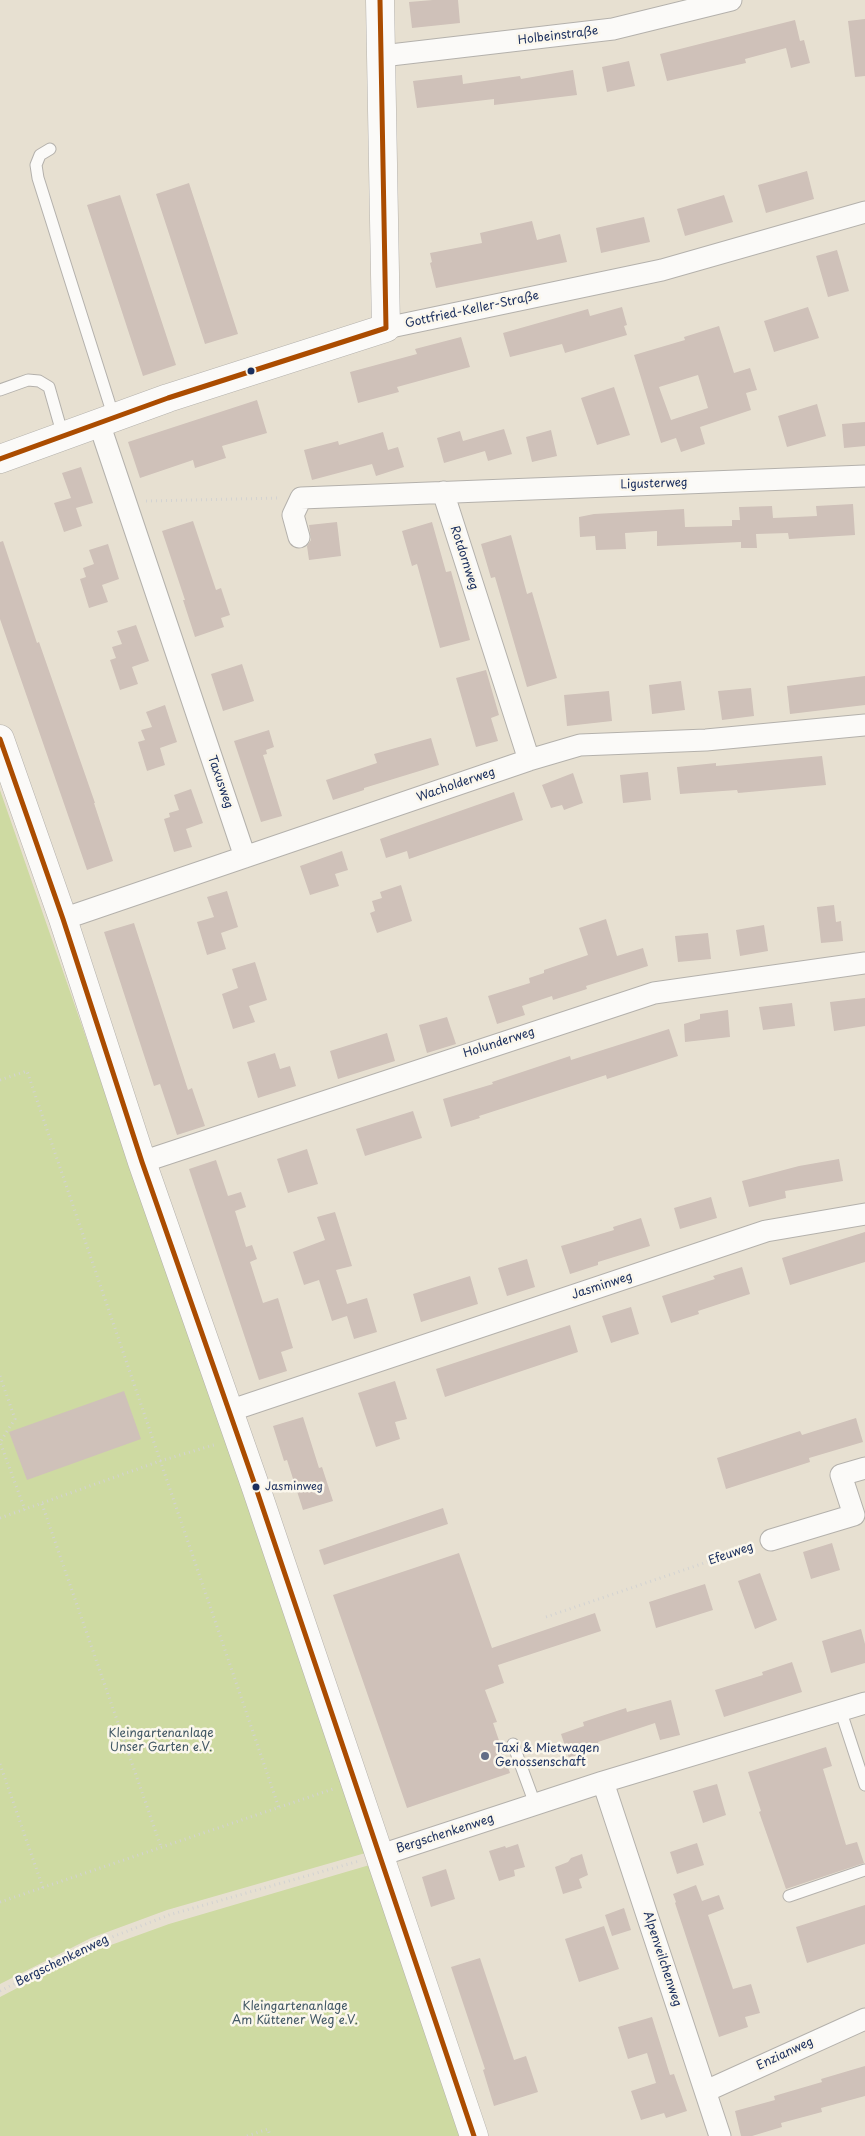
<!DOCTYPE html>
<meta charset="utf-8">
<style>
body{margin:0}
canvas{display:block;background:#e7e0d1}
</style>
<canvas width="865" height="2136"></canvas>
<script>
const ctx = document.querySelector('canvas').getContext('2d');
ctx.lineJoin = 'round';
function paint(path, color) { ctx.fillStyle = color; ctx.fill(path, 'evenodd'); }
const toPath = rows => new Path2D(rows.map(r => 'M' + r).join(''));
function strokePath(path, color, width, dash) { ctx.strokeStyle = color; ctx.lineWidth = width; ctx.lineCap = dash ? 'butt' : 'round'; ctx.setLineDash(dash || []); ctx.stroke(path); }
function drawText(font, color, halo, rows, align = 'center') {
  ctx.font = font + ' "Playpen Sans",sans-serif'; ctx.lineWidth = 5; ctx.setLineDash([]); ctx.textBaseline = 'middle'; ctx.strokeStyle = halo; ctx.fillStyle = color; for (const [text, x, y, turn = 0] of rows) {
    ctx.save(); ctx.translate(x, y); ctx.rotate((+turn || 0) * Math.PI / 180); ctx.textAlign = isNaN(turn) ? turn : align; if (halo) ctx.strokeText(text, 0, 0); ctx.fillText(text, 0, 0); ctx.restore();
  }
}
paint(toPath([
 [0,790,369,1852,167,1910,91,1938,0,1984],
 [373,1864,466,2136,0,2136,0,1997,75,1958,169,1924]
]), '#cedaa2');
paint(toPath([
 [433,0,458,0,460,23,412,28,409,2],
 [865,19,865,76,855,77,848,21],
 [795,20,800,41,804,40,810,63,791,68,786,48,745,59,746,63,667,81,660,54],
 [629,61,635,86,607,92,602,67],
 [573,70,577,95,494,105,494,99,417,108,413,81,462,75,463,84,520,76,521,79],
 [807,171,814,199,766,213,758,185],
 [189,183,238,334,205,344,156,194],
 [120,195,176,365,143,376,87,205],
 [724,195,733,222,685,236,677,209],
 [644,217,650,242,601,253,596,228],
 [532,221,537,240,560,234,567,262,436,288,430,263,432,262,430,253,482,243,480,233],
 [837,250,849,291,828,297,816,256],
 [622,307,627,325,624,326,627,335,565,353,562,344,510,357,503,333,588,309,590,316],
 [808,307,819,338,774,352,764,321],
 [719,326,734,373,750,368,757,390,746,393,751,410,700,427,705,444,681,452,676,438,661,443,634,355,685,340,684,337],
 [698,375,708,408,671,420,659,387],
 [461,337,470,367,397,387,399,392,358,403,350,372,417,354,415,349],
 [614,387,630,435,597,445,581,398],
 [257,400,267,433,222,446,226,458,195,468,193,460,140,478,128,442],
 [817,404,826,436,787,447,778,416],
 [865,422,865,446,844,448,842,424],
 [504,429,512,454,488,461,485,451,444,463,437,438,460,431,463,441],
 [551,430,557,456,532,462,526,437],
 [383,432,388,450,398,447,404,467,376,476,372,464,312,480,304,450,338,441,339,445],
 [81,467,93,503,76,508,82,526,64,532,54,503,71,498,62,473],
 [853,504,855,535,789,539,788,533,756,534,757,548,741,548,741,542,657,546,657,531,625,533,626,549,596,550,595,536,580,537,579,517,594,514,684,509,685,527,732,526,732,520,740,520,739,507,772,506,773,518,817,516,816,506],
 [193,521,216,590,221,588,230,615,221,618,224,627,195,637,183,600,185,600,162,531],
 [337,522,341,556,309,560,307,546,311,540,309,525],
 [432,522,446,572,451,571,470,640,440,648,417,564,412,566,402,531],
 [511,535,527,594,532,592,557,678,527,687,495,577,491,578,481,544],
 [3,541,37,643,39,642,95,803,94,803,113,861,87,870,0,619,0,542],
 [108,544,119,579,102,585,108,602,89,608,80,579,86,577,83,568,94,564,89,550],
 [136,625,149,661,132,667,138,684,120,690,110,660,116,658,112,647,122,644,117,631],
 [242,664,254,701,223,711,211,674],
 [486,670,499,715,491,718,498,741,476,747,456,678],
 [865,676,865,705,790,714,787,686],
 [681,681,685,710,652,714,649,685],
 [751,688,754,716,722,720,718,691],
 [609,691,612,721,567,726,564,695],
 [165,705,177,742,160,748,165,765,147,771,138,742,145,740,141,730,152,727,146,712],
 [269,730,274,747,266,750,267,754,263,755,282,816,261,822,234,741],
 [431,738,439,765,364,788,364,790,333,800,326,780,377,763,374,754],
 [822,756,826,785,738,793,737,790,680,794,677,767,716,763,716,766],
 [648,772,651,800,623,803,620,775],
 [573,773,583,803,564,810,562,805,551,808,542,785],
 [191,789,203,823,186,829,192,847,174,852,164,819,170,817,169,813,179,810,174,795],
 [514,792,523,820,409,859,407,851,386,858,380,839],
 [342,851,348,870,335,874,339,886,310,895,300,866],
 [401,885,412,921,377,933,370,913,375,911,372,901,382,898,380,892],
 [227,891,238,927,221,933,226,949,207,955,197,922,214,917,207,897],
 [834,905,836,922,841,921,843,941,821,943,817,907],
 [606,919,617,956,643,948,648,966,586,986,587,989,553,1000,552,996,522,1006,525,1015,497,1024,488,996,530,983,529,978,544,973,544,970,588,955,579,928],
 [134,923,188,1090,192,1088,205,1126,177,1135,160,1084,154,1086,104,932],
 [764,925,768,951,740,956,736,930],
 [708,933,711,959,678,962,675,936],
 [255,962,267,1000,249,1006,255,1022,233,1029,222,994,238,988,232,969],
 [865,998,865,1026,834,1031,830,1002],
 [792,1003,795,1026,763,1030,759,1007],
 [728,1010,730,1037,685,1042,684,1024,700,1019,700,1014],
 [447,1017,456,1044,427,1053,419,1025],
 [669,1029,678,1056,607,1079,606,1075,479,1116,480,1118,451,1127,443,1099,493,1084,492,1082,570,1056,571,1060],
 [387,1033,395,1061,338,1079,330,1051],
 [275,1053,280,1069,290,1066,296,1086,258,1098,247,1062],
 [413,1111,422,1138,365,1156,356,1129],
 [307,1149,318,1184,288,1193,277,1159],
 [839,1159,843,1181,785,1191,786,1198,749,1207,742,1181,799,1166],
 [216,1160,228,1196,241,1192,246,1207,235,1211,246,1247,252,1245,257,1259,250,1262,263,1303,278,1298,293,1348,281,1352,287,1371,259,1380,189,1169],
 [711,1197,717,1218,680,1229,674,1208],
 [335,1212,352,1266,336,1270,347,1304,367,1298,377,1332,354,1339,347,1316,332,1321,319,1280,304,1285,293,1252,325,1240,317,1217],
 [641,1218,650,1246,598,1262,598,1265,570,1274,561,1246,614,1230,613,1227],
 [865,1232,865,1262,790,1285,782,1258],
 [527,1259,535,1287,507,1296,498,1268],
 [742,1267,750,1294,698,1311,699,1314,671,1323,662,1296,715,1279,713,1276],
 [470,1276,478,1304,421,1322,413,1294],
 [631,1307,639,1334,611,1343,602,1316],
 [570,1325,578,1352,445,1397,436,1369],
 [395,1381,407,1419,395,1422,400,1439,376,1447,358,1393],
 [124,1391,141,1439,27,1480,9,1432],
 [303,1417,319,1468,322,1467,333,1501,303,1510,287,1460,284,1461,273,1426],
 [856,1418,863,1442,809,1458,810,1462,726,1489,717,1458,800,1431,802,1435],
 [443,1508,448,1524,324,1565,319,1550],
 [832,1543,840,1570,811,1579,803,1552],
 [459,1553,492,1648,595,1613,601,1631,498,1665,504,1683,485,1690,497,1722,493,1723,510,1773,407,1808,333,1595],
 [760,1573,777,1620,755,1629,738,1581],
 [705,1584,713,1610,656,1628,649,1602],
 [861,1629,865,1644,865,1663,831,1673,822,1641],
 [792,1662,802,1692,724,1717,715,1690,763,1675,762,1672],
 [671,1700,680,1735,660,1740,655,1723,598,1742,600,1748,569,1758,561,1734,584,1726,583,1722,626,1708,627,1712],
 [826,1747,832,1766,823,1769,846,1845,857,1842,864,1863,786,1889,759,1812,761,1811,748,1772],
 [717,1784,726,1815,703,1823,693,1791],
 [697,1843,704,1865,677,1874,670,1852],
 [518,1844,525,1867,514,1870,515,1876,499,1881,489,1851,505,1846,506,1848],
 [582,1854,588,1875,579,1879,582,1888,563,1894,555,1867,568,1862,571,1858],
 [446,1869,455,1899,431,1907,422,1877],
 [696,1885,702,1901,719,1895,724,1909,708,1915,733,1989,751,1984,760,2013,745,2017,748,2027,719,2037,675,1903,676,1902,673,1894],
 [865,1905,865,1944,807,1963,796,1927],
 [624,1908,631,1930,612,1936,605,1915],
 [604,1926,619,1969,579,1982,565,1939],
 [480,1958,514,2060,526,2056,538,2092,494,2106,483,2070,485,2069,451,1967],
 [652,2017,670,2075,674,2074,687,2111,666,2118,664,2113,641,2120,631,2091,656,2083,647,2053,628,2059,618,2027],
 [865,2066,865,2096,821,2108,822,2112,781,2123,782,2127,752,2136,741,2136,735,2111,775,2100,774,2096,822,2082,821,2079]
]), '#cfc1b9');
const service = toPath([
 [50,149,40,155,36,165,38,178,114,418],
 [0,390,28,380,39,381,49,387,63,436],
 [840,1709,865,1785],
 [513,1744,535,1804],
 [789,1896,865,1870]
]);
const minor = toPath([
 [382,56,613,29,731,0],
 [386,328,662,270,865,212],
 [99,423,245,857],
 [443,492,529,760],
 [299,537,293,515,301,498,865,476],
 [63,919,529,760,580,745,706,740,865,725],
 [142,1162,654,993,865,963],
 [229,1411,766,1231,865,1214],
 [771,1540,854,1515,841,1475,865,1468],
 [603,1782,720,2136],
 [381,1855,603,1782,865,1703],
 [706,2091,865,2019]
]);
const tertiary = toPath([
 [0,459,168,398,386,328,380,0],
 [0,739,63,919,142,1162,256,1488,474,2136]
]);
strokePath(service, '#b4b1ac', 13);
strokePath(minor, '#b4b1ac', 23);
strokePath(tertiary, '#b4b1ac', 29);
strokePath(toPath([
 [146,501,280,498],
 [0,1080,27,1071,279,1808],
 [0,1376,15,1419,0,1442,25,1510],
 [42,1504,161,1847],
 [0,1518,160,1461,217,1444],
 [546,1617,754,1546],
 [0,1764,43,1888],
 [0,1902,333,1789],
 [0,1991,94,1944,169,1915,359,1861],
 [247,2136,268,2129,270,2136]
]), '#d3d3d2', 3, [1, 4]);
strokePath(service, '#fbfaf8', 11);
strokePath(minor, '#fbfaf8', 21);
strokePath(tertiary, '#fbfaf8', 28);
strokePath(toPath([
 [380,0,386,328],
 [0,459,168,398,386,328],
 [0,739,63,919,142,1162,256,1488,474,2136]
]), '#ab4c00', 5);
for (const [x, y, r, color] of [
 [251,371,4.5,"#1b2f5e"],
 [256,1487,4.5,"#1b2f5e"],
 [485,1756,5,"#626d86"]
]) { const dot = new Path2D(); dot.arc(x, y, r, 0, 2 * Math.PI); ctx.fillStyle = color; ctx.fill(dot); strokePath(dot, '#fbf7ec', 2); }
drawText('11px', '#1b2f5e', '#fbf7ec', [
 ["Jasminweg",265,1487]
], 'left');
drawText('12px', '#1b2f5e', '#fbf7ec', [
 ["Holbeinstraße",558,36,-7],
 ["Gottfried-Keller-Straße",472,310,-12],
 ["Ligusterweg",654,484,-2],
 ["Rotdornweg",464,558,72],
 ["Taxusweg",220,782,71],
 ["Wacholderweg",456,785,-19],
 ["Holunderweg",499,1043,-18],
 ["Jasminweg",602,1286,-18],
 ["Efeuweg",731,1554,-19],
 ["Bergschenkenweg",445,1834,-18],
 ["Alpenveilchenweg",662,1959,72],
 ["Bergschenkenweg",62,1961,-26],
 ["Enzianweg",785,2054,-25]
]);
drawText('12px', '#425865', '#fbf7ec', [
 ["Kleingartenanlage",161,1734],
 ["Unser Garten e.V.",161,1748],
 ["Kleingartenanlage",295,2007],
 ["Am Küttener Weg e.V.",295,2021]
]);
drawText('12px', '#1b2f5e', '#fbf7ec', [
 ["Taxi & Mietwagen",495,1749],
 ["Genossenschaft",495,1763]
], 'left');
</script>
